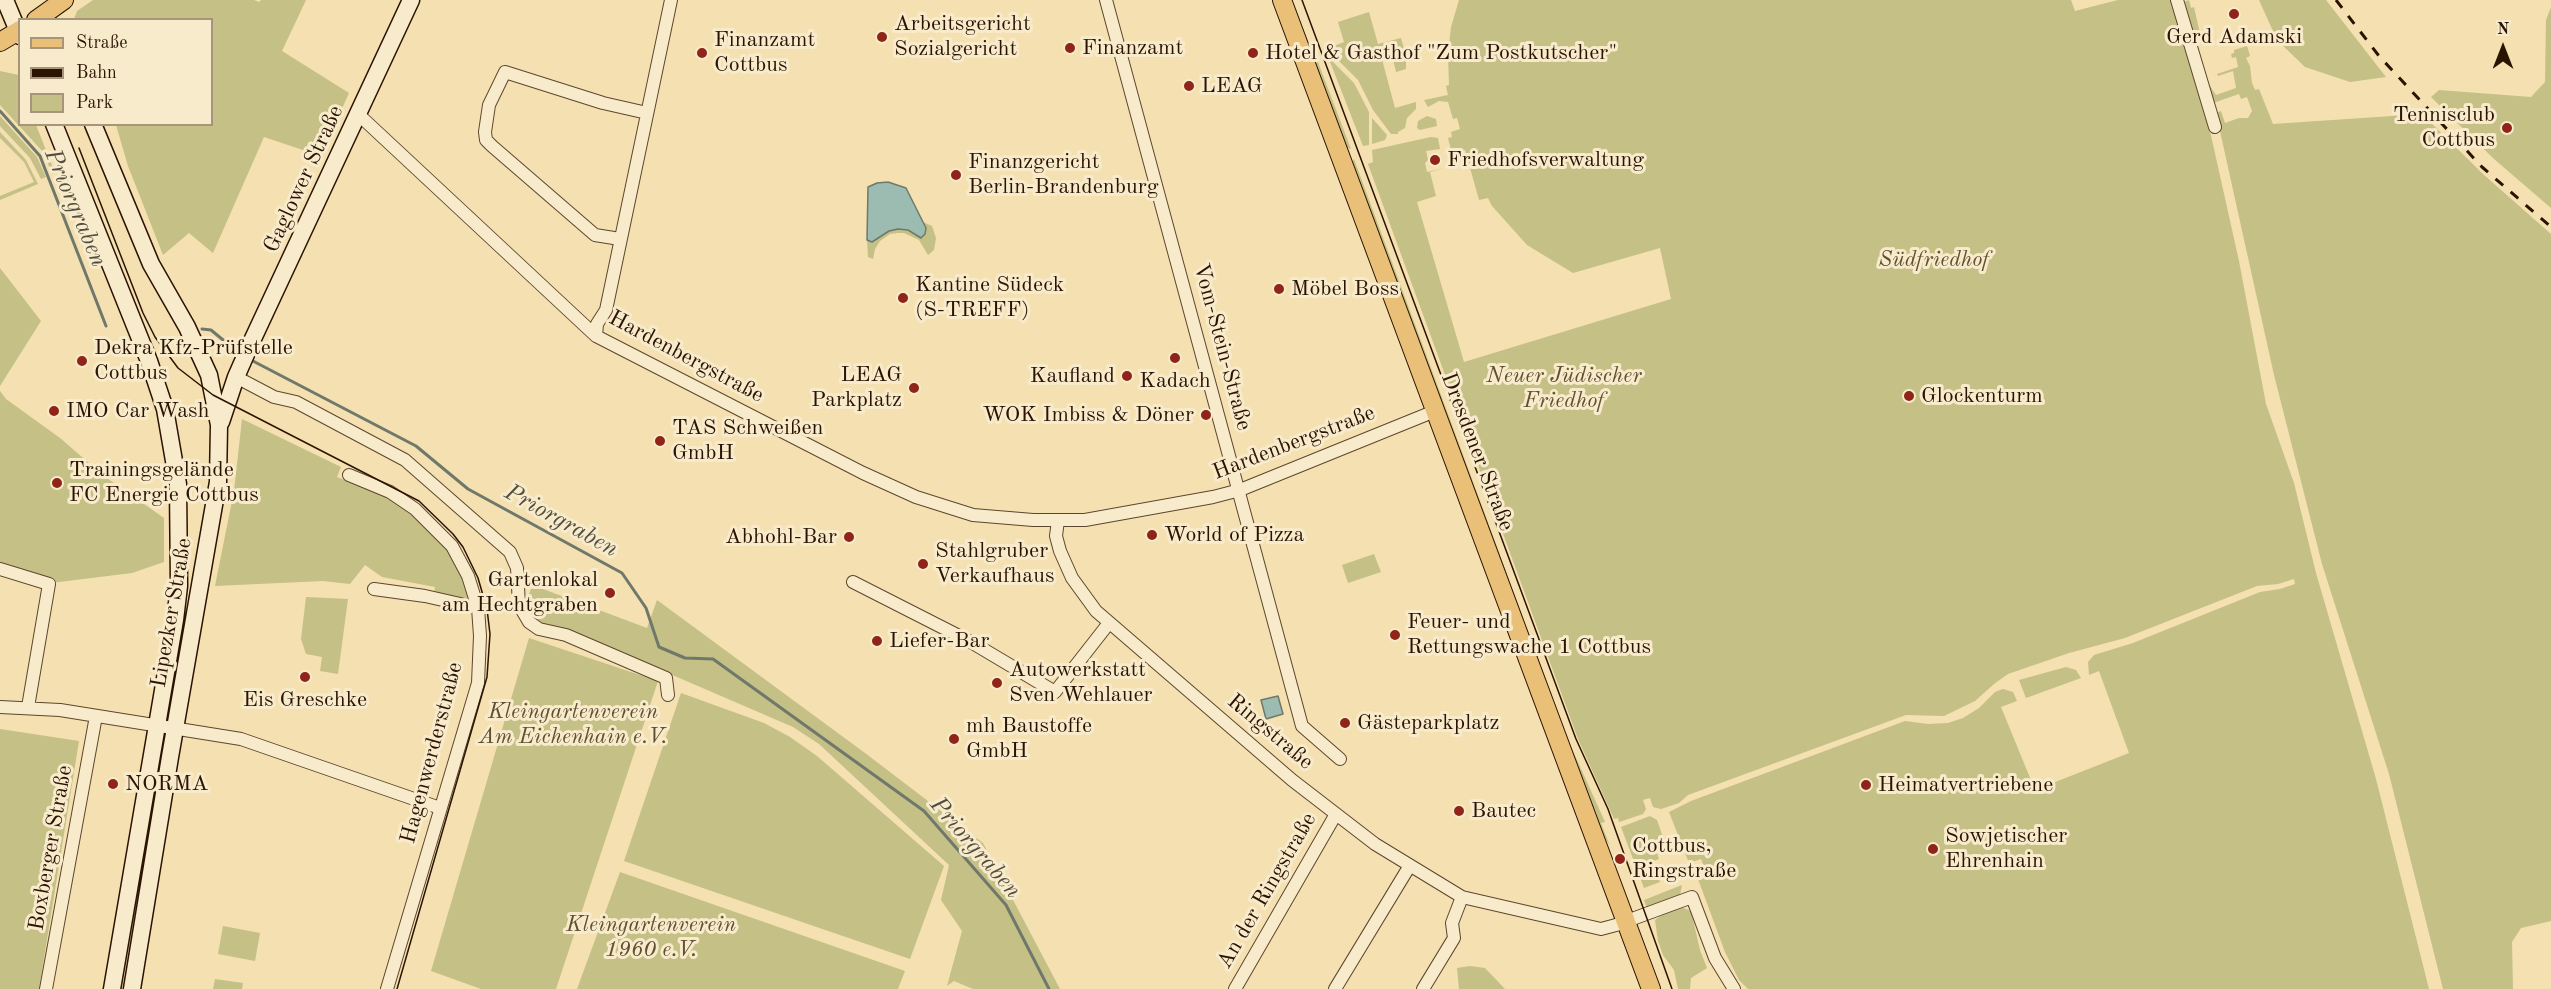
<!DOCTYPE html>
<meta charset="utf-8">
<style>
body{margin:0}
#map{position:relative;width:2551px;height:989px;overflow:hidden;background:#f4e0b0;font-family:"Old Standard TT",serif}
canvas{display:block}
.legend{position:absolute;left:18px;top:18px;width:195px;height:108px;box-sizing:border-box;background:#f8ebcc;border:2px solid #a6957b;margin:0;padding:8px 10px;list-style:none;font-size:18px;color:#2b1302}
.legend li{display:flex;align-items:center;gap:12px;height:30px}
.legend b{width:30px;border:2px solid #a6957b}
.north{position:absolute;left:2473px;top:18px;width:60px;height:60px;-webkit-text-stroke:4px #f8ebcc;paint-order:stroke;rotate:0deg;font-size:16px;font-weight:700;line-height:24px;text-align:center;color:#2b1302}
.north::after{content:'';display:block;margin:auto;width:21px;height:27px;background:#2b1302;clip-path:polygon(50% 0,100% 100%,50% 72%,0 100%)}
</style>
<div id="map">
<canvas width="2551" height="989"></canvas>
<ul class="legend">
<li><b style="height:8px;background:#eac078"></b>Straße</li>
<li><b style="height:8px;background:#2b1302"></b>Bahn</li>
<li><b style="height:16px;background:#c4c086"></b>Park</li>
</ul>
<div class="north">N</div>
</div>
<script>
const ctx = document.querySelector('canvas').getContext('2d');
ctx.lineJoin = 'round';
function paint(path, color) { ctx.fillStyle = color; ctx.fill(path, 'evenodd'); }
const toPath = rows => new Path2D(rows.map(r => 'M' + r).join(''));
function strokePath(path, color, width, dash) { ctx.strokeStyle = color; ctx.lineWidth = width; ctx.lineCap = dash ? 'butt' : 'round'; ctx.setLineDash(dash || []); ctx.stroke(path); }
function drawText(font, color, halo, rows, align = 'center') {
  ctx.font = font + ' "Old Standard TT",serif'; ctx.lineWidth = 6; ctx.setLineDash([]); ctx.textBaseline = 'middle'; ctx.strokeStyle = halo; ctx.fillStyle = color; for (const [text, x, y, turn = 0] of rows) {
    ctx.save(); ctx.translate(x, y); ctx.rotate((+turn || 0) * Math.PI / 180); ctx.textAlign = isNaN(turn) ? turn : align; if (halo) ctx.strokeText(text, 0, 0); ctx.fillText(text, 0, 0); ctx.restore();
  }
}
paint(toPath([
 [93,0,254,0,259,2,261,0,306,0,282,51,349,93,321,156,264,137,213,253,189,233,163,255,128,166,116,125,212,124,212,20,74,19,77,11],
 [1459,0,2071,0,2075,11,2118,0,2171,0,2208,122,2239,261,2266,404,2294,483,2316,573,2376,779,2429,989,1748,989,1739,980,1725,952,1698,879,1707,875,1701,859,1689,863,1669,812,1691,801,1905,721,1928,724,1948,723,1963,718,1979,708,1995,692,2003,689,2013,692,2017,701,2001,707,2035,790,2129,753,2099,671,2089,675,2088,662,2094,655,2133,643,2260,592,2280,589,2295,584,2294,579,2278,584,2257,586,2125,638,2069,653,2008,674,1994,684,1975,701,1944,716,1906,715,1688,795,1679,803,1661,809,1653,807,1650,798,1646,799,1643,800,1646,809,1643,814,1619,822,1618,818,1614,819,1578,739,1368,164,1373,162,1372,150,1431,137,1438,138,1440,149,1426,151,1428,160,1425,163,1427,172,1445,168,1430,172,1436,196,1417,202,1464,362,1671,299,1660,248,1573,273,1527,245,1492,206,1488,198,1479,200,1465,150,1457,152,1456,149,1451,150,1448,138,1452,137,1451,132,1460,129,1457,118,1453,119,1448,102,1439,101,1428,107,1424,100,1448,95,1446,86,1449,85,1448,55,1451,27],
 [2189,0,2191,8,2194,7,2201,38,2194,40,2184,2],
 [2259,0,2326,0,2386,77,2350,82,2305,67,2277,40],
 [2551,7,2551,208,2494,159,2431,97,2439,90,2531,97,2545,82,2546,20],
 [1369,12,1378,44,1401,38,1405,52,1392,56,1390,49,1380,52,1395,108,1416,102,1416,109,1407,118,1405,128,1398,132,1398,134,1391,134,1373,110,1358,80,1336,58,1329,48,1344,42,1338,22],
 [2247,46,2250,56,2246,58,2250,66,2252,83,2255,90,2259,89,2273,124,2422,114,2484,175,2551,234,2551,921,2521,928,2512,942,2513,989,2443,989,2389,774,2322,564,2274,375,2216,113,2221,111,2225,123,2239,118,2248,118,2252,111,2247,97,2241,99,2239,94,2213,103,2207,87,2210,86,2216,95,2236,88,2233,71,2218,76,2217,74,2238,67,2236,57,2232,58,2231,54,2234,53,2234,50],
 [1325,49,1332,61,1354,83,1369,112,1369,145,1363,146],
 [1406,56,1406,69,1396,72,1393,59],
 [1318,62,1351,149,1346,147,1315,63],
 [0,71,19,75,20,124,36,125,55,173,52,174,44,153,0,105],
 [0,116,37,157,46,177,41,179,30,158,0,126],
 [1427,116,1436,119,1437,126,1420,130,1417,128,1418,121],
 [1372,118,1387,135,1385,140,1372,144],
 [0,132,26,160,38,184,0,200,0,196,34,182,24,162,0,138],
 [1354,159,1569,742,1605,822,1601,823,1610,846,1600,829,1352,163],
 [923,222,932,226,936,238,934,250,928,255,919,240,904,233,898,233,890,234,880,241,875,249,873,259,868,257,867,240,872,242,889,231,898,229,908,230,921,238,926,228],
 [0,268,41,321,0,386],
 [0,391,6,399,60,438,104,476,164,518,164,562,132,573,51,583,0,566],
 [242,419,341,467,337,477,386,497,412,515,449,548,465,579,472,599,434,593,435,587,382,577,365,565,350,584,323,581,215,586,234,491],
 [1374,554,1381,572,1348,583,1342,565],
 [531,589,543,589,647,628,657,600,865,753,983,843,1060,989,973,989,954,981,947,986,962,931,941,900,949,865,819,744,793,727,568,630,541,624,532,618,525,605],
 [306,597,348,599,338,674,320,671,322,657,306,654,301,639],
 [529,638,658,681,556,989,481,989,431,971],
 [2066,667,2076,670,2081,678,2026,698,2019,680],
 [681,693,764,723,790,737,817,756,944,866,910,959,624,861],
 [0,729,79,741,39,989,0,989],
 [1650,816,1657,820,1666,846,1656,850,1659,859,1653,861,1660,882,1644,888,1621,827],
 [620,872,905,971,898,989,577,989],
 [1682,885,1680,895,1675,899,1647,909,1644,900],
 [1681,907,1691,911,1700,950,1707,968,1691,978,1690,989,1678,989,1674,970,1663,955,1658,941,1655,920,1666,912],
 [223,926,260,933,255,961,218,954],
 [1470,966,1485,968,1505,989,1459,989,1457,968],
 [215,979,243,983,242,989,213,989]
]), '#c4c086');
const water = toPath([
 [888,182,906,188,926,228,925,234,921,238,908,230,898,229,889,231,872,242,867,240,868,187,877,183,888,182],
 [1278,696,1283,714,1266,719,1261,700,1278,696]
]);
paint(water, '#9cbcb1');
strokePath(water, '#6f786b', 1.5);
strokePath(toPath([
 [0,111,40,156,106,326],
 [202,329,211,330,240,354],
 [251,360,416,446,468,489,622,573,646,608,659,647,685,658,713,659,924,811,1006,905,1049,989]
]), '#6f786b', 3);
const street = toPath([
 [1106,0,1302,726,1340,759],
 [2177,0,2215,127],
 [359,115,596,336,863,473,916,497,973,515,1033,520,1085,520,1213,497,1240,490,1435,411],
 [620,239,595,235,492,146,486,140,485,132,489,105,505,72,603,103,647,113],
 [596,336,597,324,606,310,671,0],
 [236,377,274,397,296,402,405,460,510,552,517,568,519,605,529,622,539,629,566,635,666,678,668,695],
 [349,475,390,492,415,509,452,546,468,576,478,608,480,636,478,683,387,989],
 [1058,520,1056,536,1060,551,1072,578,1096,611,1292,780,1375,844,1462,897,1601,929,1616,925,1692,897,1715,958,1734,989],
 [0,569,49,584,28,707],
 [853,582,971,642,1055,692,1109,623],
 [374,589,425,596,478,608],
 [0,707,60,710,241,739,440,808],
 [46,989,96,716],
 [1235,989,1336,814],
 [1335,989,1409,867],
 [1423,989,1454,938,1452,923,1462,897]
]);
const secondary = toPath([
 [5,0,20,36],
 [54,124,149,361,165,409,178,484,179,586,175,620,112,989],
 [93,124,151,264,187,327,209,375,219,425,218,482,170,757,132,989],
 [221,422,236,377,251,343,411,0]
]);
const primary = toPath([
 [1282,0,1651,989],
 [36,20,64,0],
 [0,42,20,30]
]);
strokePath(street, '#5d462e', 14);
strokePath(secondary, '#2b1302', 19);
strokePath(primary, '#2b1302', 20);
strokePath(street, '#f8ebcc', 12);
strokePath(secondary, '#f8ebcc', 16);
strokePath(primary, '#eac078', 18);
strokePath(toPath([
 [1302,0,1576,739,1608,809,1672,989],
 [79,148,143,313,155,337,178,368,213,395,419,501,453,534,463,547,478,578,487,609,490,634,487,677,397,989]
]), '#2b1302', 1.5);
strokePath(toPath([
 [2336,0,2379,56,2482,167,2551,227]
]), '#2b1302', 3, [10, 10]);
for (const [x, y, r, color] of [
 [2234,14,6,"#8f2418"],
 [882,37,6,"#8f2418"],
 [1070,48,6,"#8f2418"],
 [702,53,6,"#8f2418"],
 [1253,53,6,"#8f2418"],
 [1189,86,6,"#8f2418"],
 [2507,128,6,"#8f2418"],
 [1435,160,6,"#8f2418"],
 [956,175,6,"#8f2418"],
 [1279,289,6,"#8f2418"],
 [903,298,6,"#8f2418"],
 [1175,358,6,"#8f2418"],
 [82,361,6,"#8f2418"],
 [1127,376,6,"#8f2418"],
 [914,388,6,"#8f2418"],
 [1909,396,6,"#8f2418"],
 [54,411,6,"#8f2418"],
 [1206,415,6,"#8f2418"],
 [660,441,6,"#8f2418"],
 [57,483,6,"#8f2418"],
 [1152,535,6,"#8f2418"],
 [849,537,6,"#8f2418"],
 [923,564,6,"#8f2418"],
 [610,593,6,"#8f2418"],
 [1395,635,6,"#8f2418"],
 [877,641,6,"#8f2418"],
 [305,677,6,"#8f2418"],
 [997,683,6,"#8f2418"],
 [1345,723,6,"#8f2418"],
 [954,739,6,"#8f2418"],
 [113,784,6,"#8f2418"],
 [1866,785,6,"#8f2418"],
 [1459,811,6,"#8f2418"],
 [1933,849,6,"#8f2418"],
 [1620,859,6,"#8f2418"]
]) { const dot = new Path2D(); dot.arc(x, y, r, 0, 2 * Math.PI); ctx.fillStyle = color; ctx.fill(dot); strokePath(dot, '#f8ebcc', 2); }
drawText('22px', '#2b1302', '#f8ebcc', [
 ["Arbeitsgericht",894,24],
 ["Sozialgericht",894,49],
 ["Gerd Adamski",2234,37,"center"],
 ["Finanzamt",714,40],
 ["Cottbus",714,65],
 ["Finanzamt",1082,48],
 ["Hotel & Gasthof \"Zum Postkutscher\"",1265,53],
 ["LEAG",1201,86],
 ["Tennisclub",2495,115,"right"],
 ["Cottbus",2495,140,"right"],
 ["Friedhofsverwaltung",1447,160],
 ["Finanzgericht",968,162],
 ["Berlin-Brandenburg",968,187],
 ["Kantine Südeck",915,285],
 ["(S-TREFF)",915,310],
 ["Möbel Boss",1291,289],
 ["Dekra Kfz-Prüfstelle",94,348],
 ["Cottbus",94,373],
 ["LEAG",902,375,"right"],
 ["Parkplatz",902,400,"right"],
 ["Kaufland",1115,376,"right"],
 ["Kadach",1175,381,"center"],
 ["Glockenturm",1921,396],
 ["IMO Car Wash",66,411],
 ["WOK Imbiss & Döner",1194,415,"right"],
 ["TAS Schweißen",672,428],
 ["GmbH",672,453],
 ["Trainingsgelände",69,470],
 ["FC Energie Cottbus",69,495],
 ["World of Pizza",1164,535],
 ["Abhohl-Bar",837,537,"right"],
 ["Stahlgruber",935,551],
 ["Verkaufhaus",935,576],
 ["Gartenlokal",598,580,"right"],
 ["am Hechtgraben",598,605,"right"],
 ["Feuer- und",1407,622],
 ["Rettungswache 1 Cottbus",1407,647],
 ["Liefer-Bar",889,641],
 ["Autowerkstatt",1009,670],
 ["Sven Wehlauer",1009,695],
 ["Eis Greschke",305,700,"center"],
 ["Gästeparkplatz",1357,723],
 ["mh Baustoffe",966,726],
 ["GmbH",966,751],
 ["NORMA",125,784],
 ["Heimatvertriebene",1878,785],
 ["Bautec",1471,811],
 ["Sowjetischer",1945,836],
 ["Ehrenhain",1945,861],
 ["Cottbus,",1632,846],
 ["Ringstraße",1632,871]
], 'left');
drawText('22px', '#2b1302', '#f8ebcc', [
 ["Gaglower Straße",304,179,-65],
 ["Vom-Stein-Straße",1222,347,75],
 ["Hardenbergstraße",686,357,28],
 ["Hardenbergstraße",1294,443,-21],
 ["Dresdener Straße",1477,452,69],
 ["Lipezker Straße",172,613,-80],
 ["Ringstraße",1270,732,40],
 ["Hagenwerderstraße",432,753,-75],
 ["Boxberger Straße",51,848,-80],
 ["An der Ringstraße",1267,891,-60]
]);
drawText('italic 22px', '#615030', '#f8ebcc', [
 ["Südfriedhof",1934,260],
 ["Neuer Jüdischer",1564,376],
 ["Friedhof",1564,401],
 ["Kleingartenverein",573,712],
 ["Am Eichenhain e.V.",573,737],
 ["Kleingartenverein",651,925],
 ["1960 e.V.",651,950]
]);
drawText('italic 24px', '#534e3f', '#f8ebcc', [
 ["Priorgraben",75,208,67],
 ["Priorgraben",561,521,29],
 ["Priorgraben",975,848,49]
]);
</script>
